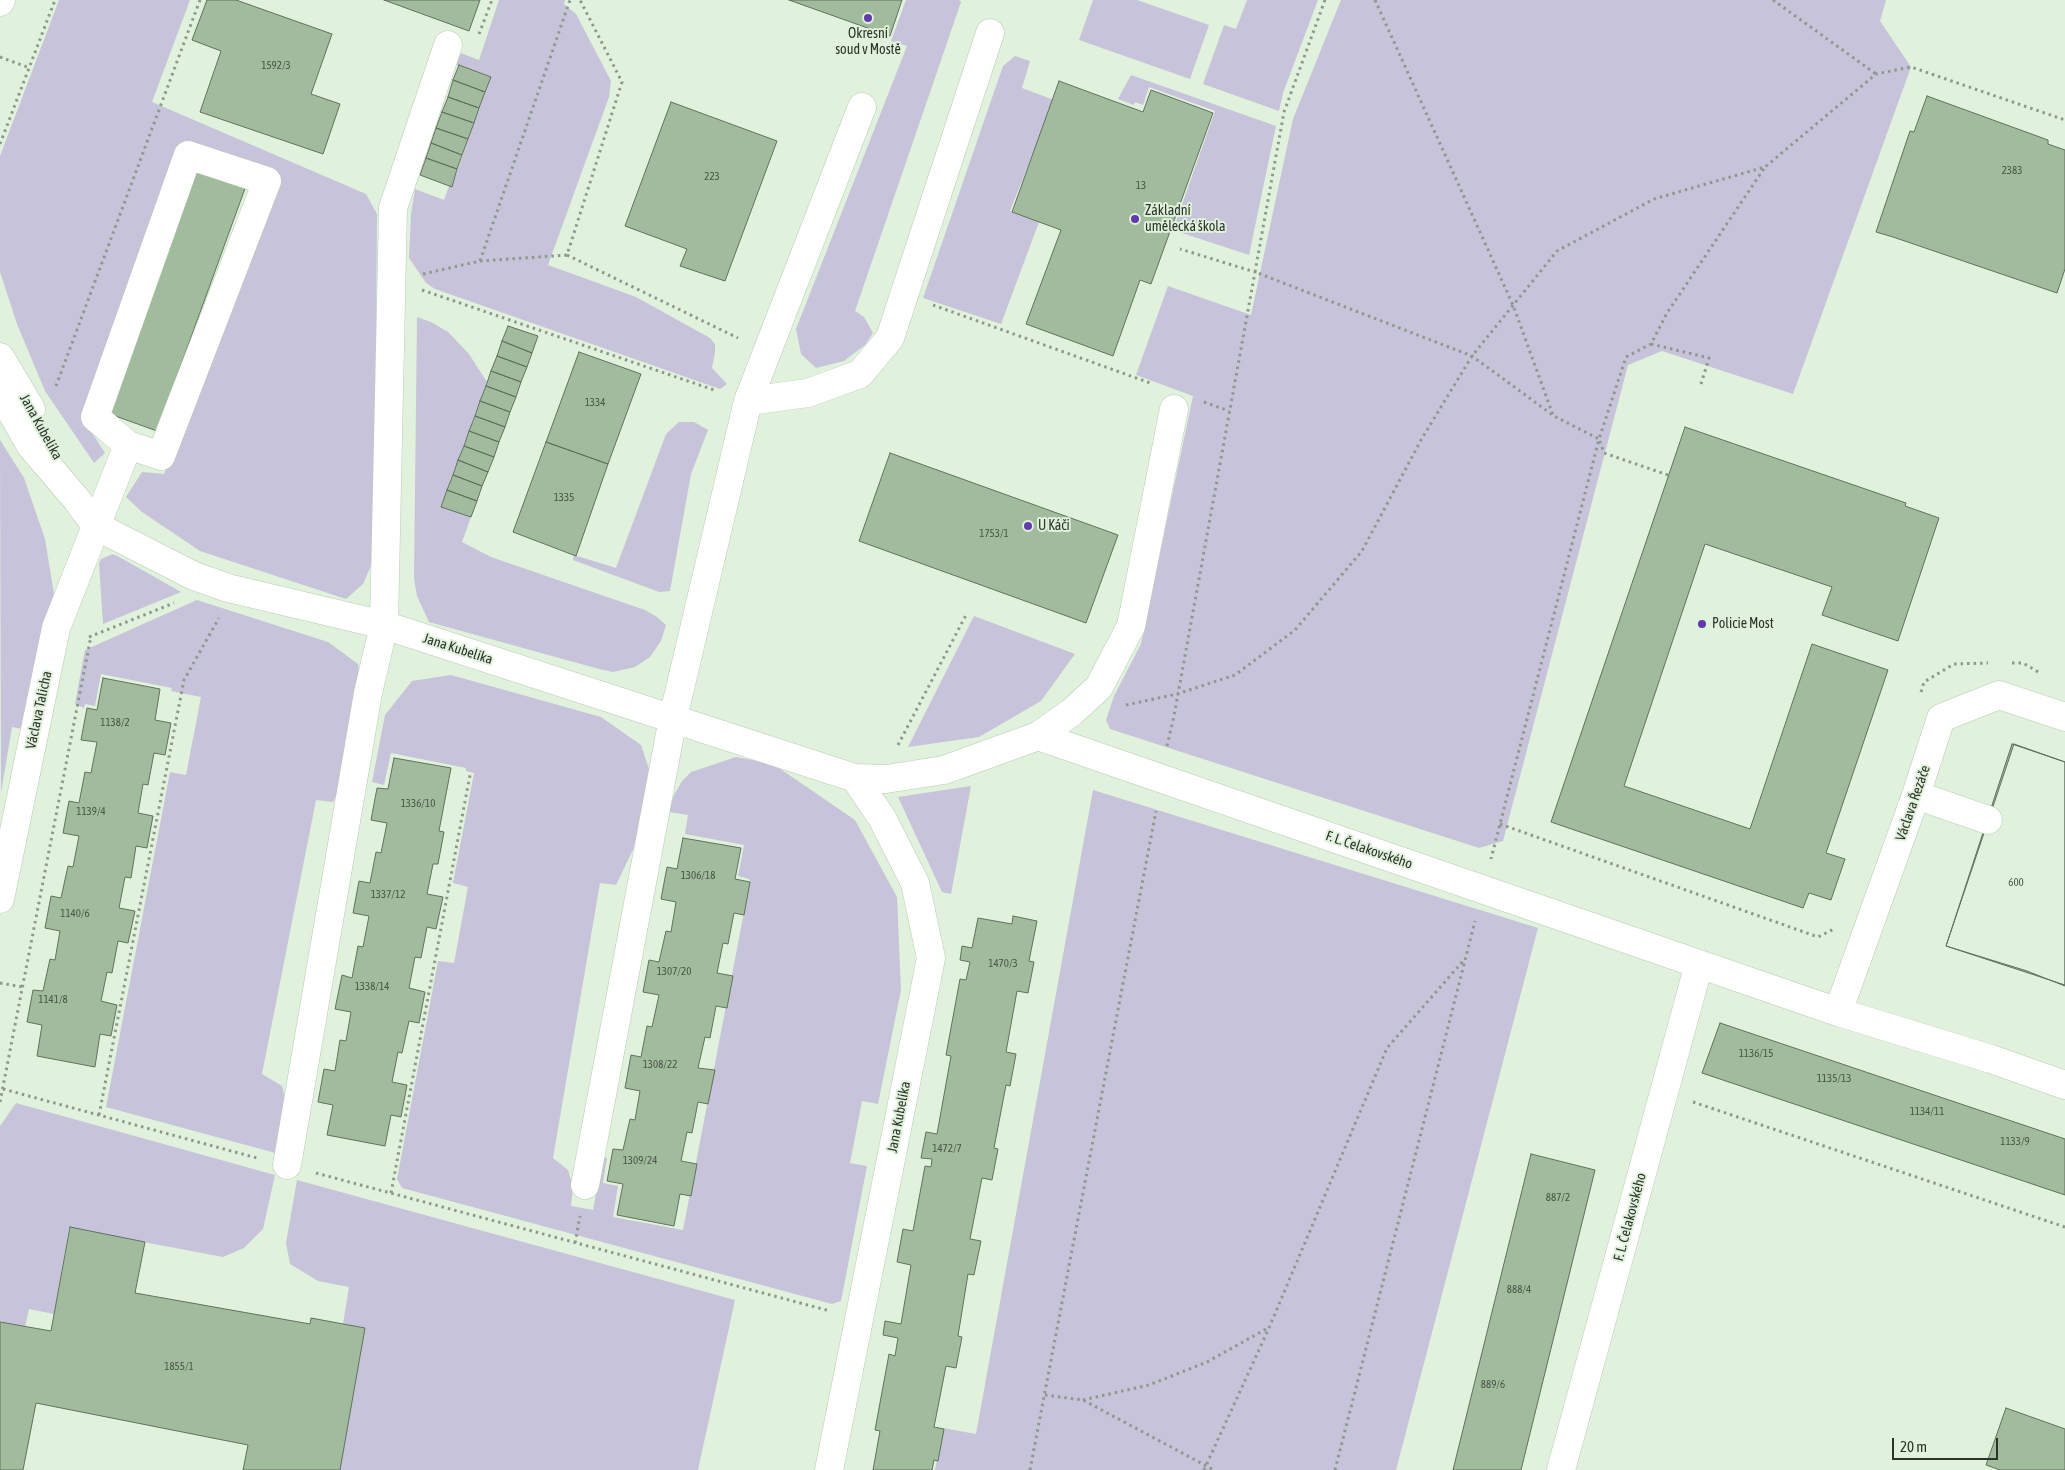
<!DOCTYPE html>
<meta charset="utf-8">
<style>
body{margin:0}
#map{position:relative;width:2065px;height:1470px;overflow:hidden;background:#e0f2db;font-family:"Asap Condensed",sans-serif}
canvas{display:block}
.scale{position:absolute;left:1892px;top:1438px;width:106px;height:22px;box-sizing:border-box;border:2px solid #2c332b;border-top:0;padding-left:6px;font-size:15px;line-height:18px;white-space:nowrap;color:#2c332b;-webkit-text-stroke:4px #e0f2db;paint-order:stroke}
</style>
<div id="map">
<canvas width="2065" height="1470"></canvas>
<div class="scale">20 m</div>
</div>
<script>
const ctx = document.querySelector('canvas').getContext('2d');
ctx.lineJoin = 'round';
function paint(path, color) { ctx.fillStyle = color; ctx.fill(path, 'evenodd'); }
const toPath = rows => new Path2D(rows.map(r => 'M' + r).join(''));
function strokePath(path, color, width, dash) { ctx.strokeStyle = color; ctx.lineWidth = width; ctx.lineCap = dash ? 'butt' : 'round'; ctx.setLineDash(dash || []); ctx.stroke(path); }
function drawText(font, color, halo, rows, align = 'center') {
  ctx.font = font + ' "Asap Condensed",sans-serif'; ctx.lineWidth = 4; ctx.setLineDash([]); ctx.textBaseline = 'middle'; ctx.strokeStyle = halo; ctx.fillStyle = color; for (const [text, x, y, turn = 0] of rows) {
    ctx.save(); ctx.translate(x, y); ctx.rotate((+turn || 0) * Math.PI / 180); ctx.textAlign = isNaN(turn) ? turn : align; if (halo) ctx.strokeText(text, 0, 0); ctx.fillText(text, 0, 0); ctx.restore();
  }
}
paint(toPath([
 [59,0,190,0,152,102,366,194,377,214,374,559,363,584,346,599,200,551,142,512,126,497,142,472,164,474,272,175,187,144,85,422,105,453,94,463,45,391,17,324,0,272,0,156],
 [499,0,565,0,564,4,576,14,611,81,609,97,548,265,636,297,710,338,715,344,715,352,712,368,727,384,720,389,435,289,426,283,409,258,411,214,415,189,444,200,449,186,452,186,485,92,484,91,489,76,456,65,461,53,479,60],
 [906,0,959,0,961,2,855,311,864,317,873,333,865,345,844,361,816,368,801,354,796,329,907,46,891,41],
 [1093,0,1137,0,1209,25,1190,79,1079,40],
 [1247,0,1318,0,1283,93,1279,111,1203,84,1224,25,1236,29],
 [1341,0,1886,0,1880,21,1911,67,1793,394,1662,351,1628,365,1503,841,1479,848,1110,729,1106,720,1114,696,1141,644,1193,396,1136,375,1168,286,1251,315,1293,119],
 [1015,56,1030,61,1022,88,1054,100,1010,211,1039,222,1001,324,923,298,1003,66],
 [1131,75,1276,126,1249,255,1173,230,1215,111,1149,87,1143,105,1135,102,1134,105,1118,99],
 [417,317,431,322,448,332,469,354,487,382,441,506,471,517,462,542,491,557,645,610,657,617,666,625,661,641,650,657,635,667,613,672,599,669,429,622,417,596,414,579],
 [679,422,694,422,708,430,691,474,670,591,659,592,573,560,574,555,616,568,666,434],
 [0,440,24,478,45,539,54,594,50,647,34,731,12,727,1,793],
 [113,554,121,558,181,592,103,624,99,563,101,559],
 [197,600,328,642,358,664,364,709,355,754,333,802,316,800,262,1074,282,1086,287,1107,279,1154,106,1107,170,772,186,775,201,697,171,691,172,688,101,674,95,706,85,704,84,708,75,704,85,650],
 [974,616,1075,654,1041,701,979,737,908,747],
 [451,675,601,717,641,745,651,775,643,829,616,885,600,883,553,1158,568,1170,573,1188,571,1206,593,1210,603,1157,607,1158,603,1183,618,1186,613,1217,683,1230,750,881,749,879,738,876,744,845,685,834,688,815,669,812,674,795,682,781,691,772,736,757,773,764,855,820,897,897,901,990,878,1104,862,1101,850,1163,867,1166,841,1301,832,1304,402,1188,397,1179,438,961,454,963,468,887,453,883,474,773,466,771,466,768,391,753,384,785,372,782,385,715,412,681],
 [971,786,951,894,942,892,898,797],
 [1093,790,1538,928,1396,1470,935,1470,943,1428,976,1434],
 [16,1103,275,1175,263,1229,244,1248,223,1257,69,1228,54,1314,29,1309,25,1327,0,1322,0,1126],
 [297,1180,735,1300,698,1470,340,1470,365,1328,343,1324,349,1287,318,1281,290,1264,286,1243]
]), '#c7c3da');
const building = toPath([
 [207,0,236,0,332,34,311,94,340,104,323,154,200,112,221,51,192,40,207,0],
 [384,0,480,0,469,31,384,0],
 [789,0,902,0,890,36,789,0],
 [459,65,491,77,485,92,453,80,459,65],
 [453,80,485,92,479,108,448,97,453,80],
 [1059,81,1143,112,1151,90,1213,113,1151,284,1140,280,1113,356,1026,324,1061,230,1012,212,1059,81],
 [1927,96,2048,140,2048,144,2065,150,2065,269,2057,293,1893,237,1876,232,1910,131,1914,132,1927,96],
 [448,97,479,108,474,123,442,112,448,97],
 [671,102,777,141,725,281,680,266,687,249,625,226,671,102],
 [442,112,474,123,468,139,436,128,442,112],
 [436,128,468,139,462,155,431,143,436,128],
 [431,143,462,155,457,169,426,158,431,143],
 [426,158,457,169,452,187,420,175,426,158],
 [197,165,247,183,157,431,107,413,197,165],
 [508,326,538,336,532,353,502,341,508,326],
 [502,341,532,353,527,367,497,356,502,341],
 [579,352,641,374,608,464,546,442,579,352],
 [497,356,527,367,521,382,491,371,497,356],
 [491,371,521,382,516,397,486,386,491,371],
 [486,386,516,397,510,412,480,401,486,386],
 [480,401,510,412,505,427,475,416,480,401],
 [475,416,505,427,499,442,469,431,475,416],
 [1685,427,1906,503,1905,506,1939,518,1898,641,1822,615,1832,587,1705,544,1624,786,1750,829,1812,644,1888,670,1826,853,1845,859,1831,900,1809,893,1803,908,1551,822,1685,427],
 [469,431,499,442,494,457,464,446,469,431],
 [546,442,608,464,576,556,513,532,546,442],
 [464,446,494,457,488,472,458,460,464,446],
 [890,453,1118,535,1086,623,859,541,890,453],
 [458,460,488,472,482,486,453,475,458,460],
 [453,475,482,486,477,501,447,490,453,475],
 [447,490,477,501,471,517,441,507,447,490],
 [103,678,160,689,155,720,171,723,165,755,154,753,148,785,143,784,138,813,153,816,147,848,136,846,131,878,125,877,119,908,135,911,128,943,118,941,112,973,107,972,101,1001,117,1005,111,1036,100,1034,95,1067,37,1056,42,1025,27,1022,33,990,43,991,50,959,55,960,60,931,45,928,51,896,61,898,68,866,73,867,79,836,63,833,69,801,79,803,85,772,91,773,97,742,81,740,87,708,97,710,103,678],
 [2012,744,2065,762,2065,985,1946,946,2012,744],
 [2014,744,2065,762,2065,986,2027,971,1946,946,2014,744],
 [394,758,451,768,439,831,444,832,438,864,433,864,427,894,443,897,436,929,427,927,421,958,415,957,409,988,425,992,419,1023,409,1021,402,1053,398,1052,392,1082,407,1085,401,1117,391,1115,385,1146,327,1135,333,1105,318,1102,324,1069,335,1071,340,1040,346,1041,351,1012,335,1009,342,975,352,978,358,946,363,947,369,916,353,913,359,881,370,883,376,852,381,853,387,823,371,820,377,788,388,789,394,758],
 [683,838,741,848,735,879,750,882,744,915,734,913,728,944,723,943,717,973,733,976,727,1008,716,1006,710,1038,705,1037,698,1068,715,1070,708,1104,698,1102,692,1133,687,1132,681,1161,697,1164,691,1196,680,1194,674,1226,617,1215,623,1184,607,1181,613,1149,623,1150,630,1119,635,1120,640,1091,625,1088,631,1055,641,1057,647,1026,652,1027,659,995,643,992,649,960,659,962,666,931,671,932,676,902,661,899,667,867,677,869,683,838],
 [1013,916,1037,921,1029,961,1034,962,1028,993,1017,991,1006,1052,1016,1054,1010,1086,1006,1085,994,1148,998,1149,992,1180,982,1178,970,1239,981,1241,974,1275,968,1274,958,1336,962,1337,956,1368,946,1366,934,1427,944,1429,938,1461,934,1460,932,1470,873,1470,880,1431,875,1430,889,1354,895,1356,898,1338,883,1335,885,1321,901,1324,911,1265,897,1262,903,1229,913,1231,925,1166,931,1167,932,1159,921,1158,926,1132,937,1134,951,1056,946,1055,960,979,966,980,970,962,960,960,962,946,972,948,978,918,1012,924,1013,916],
 [1720,1023,2065,1139,2065,1195,1702,1073,1720,1023],
 [1531,1154,1595,1170,1521,1470,1453,1470,1531,1154],
 [70,1227,145,1242,135,1293,310,1324,311,1318,365,1328,340,1470,243,1470,248,1445,36,1403,23,1470,0,1470,0,1322,51,1331,70,1227],
 [2006,1408,2065,1429,2065,1470,2000,1470,1986,1465,2006,1408]
]);
paint(building, '#a1bc9c');
strokePath(building, '#60715d', 1);
const minor = toPath([
 [0,2,1,0],
 [0,357,31,409],
 [0,392,31,446,77,500,96,526,194,576,228,588,384,625,855,778,886,779,944,770,1038,736,1072,712,1099,687,1131,626,1174,409],
 [748,401,808,393,860,374,890,338,990,33],
 [1038,736,1838,1012,1991,1059,2065,1085],
 [1916,795,1988,820],
 [0,899,56,628,128,445,161,456,267,181,188,155,95,417,128,445],
 [1838,1012,1916,795,1941,718,1999,695,2065,717],
 [287,1165,368,693,384,625,393,208,448,45],
 [585,1185,673,718,748,401,862,107],
 [829,1470,931,958,915,883,882,818,855,778],
 [1561,1470,1699,964]
]);
strokePath(minor, '#b9cbb5', 29);
strokePath(toPath([
 [1325,0,1284,112,1255,272,1472,356,1554,416,1599,439,1491,859],
 [1375,0,1513,305,1553,415],
 [1773,0,1876,74],
 [479,34,492,0],
 [0,57,30,68],
 [0,144,55,0],
 [567,255,738,338],
 [480,261,567,255,622,82,580,0],
 [423,274,480,261,570,0],
 [422,290,717,391],
 [933,305,1153,384],
 [1651,344,1709,358,1701,384],
 [56,386,200,0],
 [1204,402,1229,411],
 [1668,475,1604,453,1599,439,1626,357,1651,344,1667,313,1765,167],
 [89,637,174,603],
 [2012,663,2023,663,2040,673],
 [1921,692,1924,682,1954,664,1988,663],
 [1126,705,1177,694,1235,675,1295,630,1362,551,1421,440,1472,356,1557,251,1654,199,1765,167,1876,74,1911,67,2065,120],
 [898,745,966,615],
 [1167,746,1174,716,1255,272,1180,249],
 [1500,824,1818,937,1834,929],
 [0,983,23,987],
 [3,1089,257,1158],
 [0,1102,91,636],
 [1693,1102,2065,1227],
 [99,1115,184,680,219,618],
 [316,1173,830,1311],
 [391,1193,470,775],
 [575,1243,580,1216],
 [1045,1395,1083,1400,1214,1470],
 [1083,1400,1149,1385,1207,1362,1268,1328],
 [1030,1470,1156,811],
 [1204,1470,1269,1328,1387,1048,1464,960],
 [1335,1470,1475,921]
]), '#8d9a8a', 3, [2.5, 4]);
strokePath(minor, '#fff', 28);
for (const [x, y, r, color] of [
 [868,18,5,"#6239b1"],
 [1135,219,5,"#6239b1"],
 [1028,526,5,"#6239b1"],
 [1702,624,5,"#6239b1"]
]) { const dot = new Path2D(); dot.arc(x, y, r, 0, 2 * Math.PI); ctx.fillStyle = color; ctx.fill(dot); strokePath(dot, '#e0f2db', 2); }
drawText('11px', '#495547', null, [
 ["1592/3",276,66],
 ["2383",2012,171],
 ["223",712,177],
 ["13",1141,186],
 ["1334",595,403],
 ["1335",564,498],
 ["1753/1",994,534],
 ["1138/2",115,723],
 ["1336/10",418,804],
 ["1139/4",91,812],
 ["1306/18",698,876],
 ["600",2016,883],
 ["1337/12",388,895],
 ["1140/6",75,914],
 ["1470/3",1003,964],
 ["1307/20",674,972],
 ["1338/14",372,987],
 ["1141/8",53,1000],
 ["1136/15",1756,1054],
 ["1308/22",660,1065],
 ["1135/13",1834,1079],
 ["1134/11",1927,1112],
 ["1133/9",2015,1142],
 ["1472/7",947,1149],
 ["1309/24",640,1161],
 ["887/2",1558,1198],
 ["888/4",1519,1290],
 ["1855/1",179,1367],
 ["889/6",1493,1385]
]);
drawText('14px', '#2c332b', '#e0f2db', [
 ["Okresní",868,34,"center"],
 ["soud v Mostě",868,50,"center"],
 ["Základní",1145,211],
 ["umělecká škola",1145,227],
 ["U Káči",1038,526],
 ["Policie Most",1712,624]
], 'left');
drawText('14px', '#2c332b', '#e0f2db', [
 ["Jana Kubelíka",41,427,61],
 ["Jana Kubelíka",458,649,18],
 ["Václava Talicha",39,710,-78],
 ["Václava Řezáče",1913,803,-71],
 ["F. L. Čelakovského",1369,850,19],
 ["Jana Kubelíka",899,1117,-79],
 ["F. L. Čelakovského",1630,1217,-75]
]);
</script>
